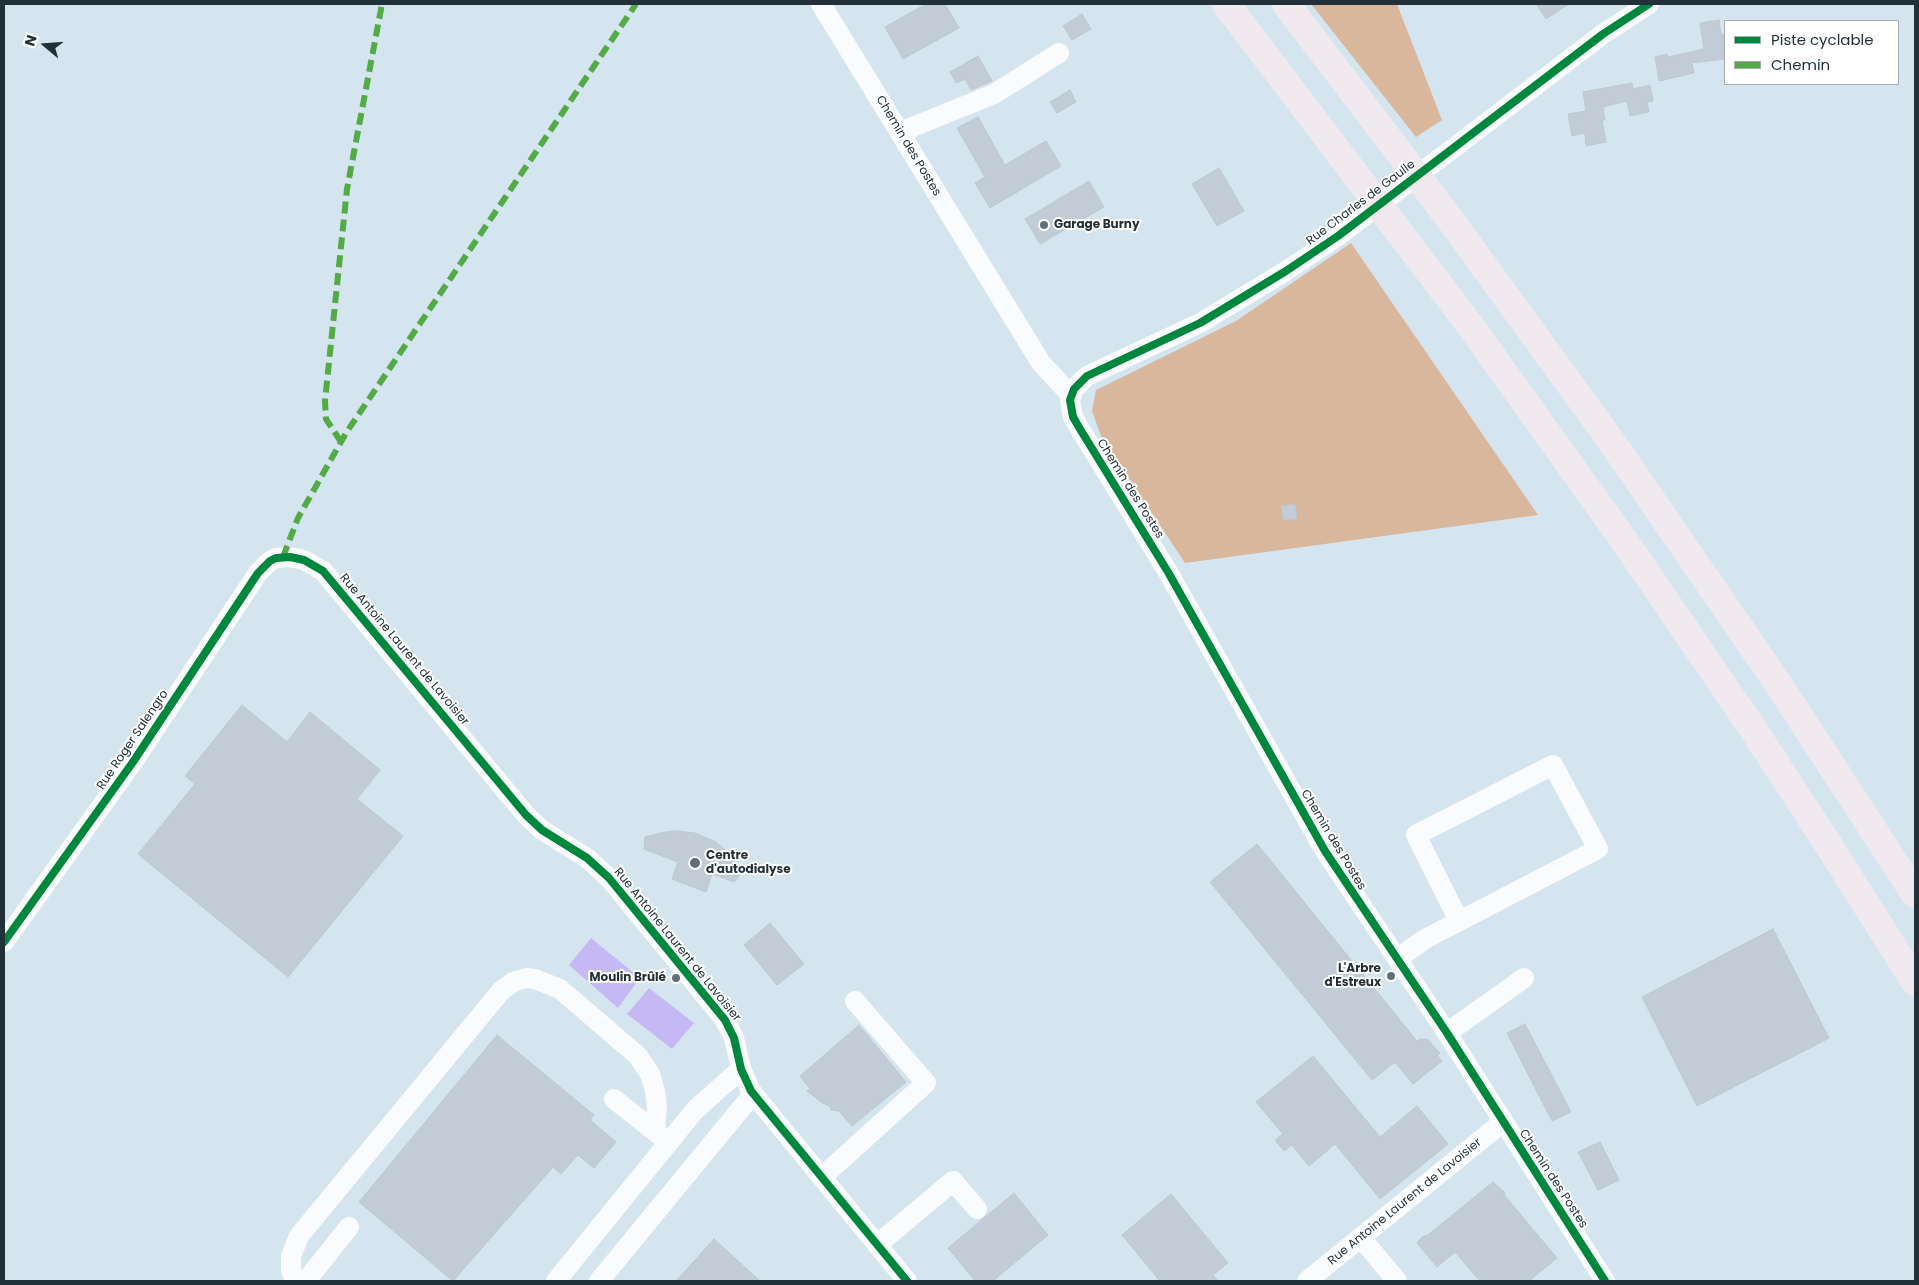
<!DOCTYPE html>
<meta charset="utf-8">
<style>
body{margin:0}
#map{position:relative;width:1919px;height:1285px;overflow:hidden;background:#d5e5ef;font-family:Poppins,sans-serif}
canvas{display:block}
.frame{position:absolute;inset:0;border:5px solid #223039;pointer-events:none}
.legend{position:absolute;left:1724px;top:20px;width:175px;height:65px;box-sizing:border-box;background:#fff;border:1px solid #a7acb0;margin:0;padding:6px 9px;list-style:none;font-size:15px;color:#223039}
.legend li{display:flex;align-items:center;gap:10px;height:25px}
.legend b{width:25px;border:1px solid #a7acb0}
.north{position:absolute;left:20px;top:20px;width:50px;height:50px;-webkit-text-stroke:4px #fff;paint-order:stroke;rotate:288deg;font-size:14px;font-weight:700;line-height:20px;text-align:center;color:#223039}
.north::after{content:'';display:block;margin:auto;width:18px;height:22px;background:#223039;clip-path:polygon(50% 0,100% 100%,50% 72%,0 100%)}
</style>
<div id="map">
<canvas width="1919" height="1285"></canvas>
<div class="frame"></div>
<ul class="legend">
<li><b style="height:6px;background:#00873e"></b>Piste cyclable</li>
<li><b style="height:6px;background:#53ab46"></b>Chemin</li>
</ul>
<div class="north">N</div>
</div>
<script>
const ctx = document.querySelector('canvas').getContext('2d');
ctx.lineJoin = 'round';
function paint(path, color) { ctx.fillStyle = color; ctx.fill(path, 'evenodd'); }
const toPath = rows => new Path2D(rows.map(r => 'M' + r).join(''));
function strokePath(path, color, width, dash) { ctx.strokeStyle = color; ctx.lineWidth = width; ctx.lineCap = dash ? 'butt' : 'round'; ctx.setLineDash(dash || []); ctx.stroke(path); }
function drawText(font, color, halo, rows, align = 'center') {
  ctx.font = font + ' Poppins,sans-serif'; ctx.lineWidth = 4; ctx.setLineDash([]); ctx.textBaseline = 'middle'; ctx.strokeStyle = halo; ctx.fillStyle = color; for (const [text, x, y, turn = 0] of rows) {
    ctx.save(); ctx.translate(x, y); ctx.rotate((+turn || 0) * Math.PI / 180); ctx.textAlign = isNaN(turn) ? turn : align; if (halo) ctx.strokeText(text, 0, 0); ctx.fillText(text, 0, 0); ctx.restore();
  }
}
paint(toPath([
 [1311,4,1397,4,1442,120,1416,137],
 [1351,243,1538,515,1185,563,1101,436,1092,411,1096,390,1236,321]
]), '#d9b79c');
paint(toPath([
 [591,938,640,978,618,1008,569,965],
 [649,988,694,1023,672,1049,627,1014]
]), '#c4b9f5');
const building = toPath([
 [926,4,945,4,959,28,903,59,885,27,926,4],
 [1536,4,1569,4,1546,19,1536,4],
 [1082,14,1091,29,1072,40,1063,26,1082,14],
 [1719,20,1721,35,1725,34,1725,59,1692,63,1694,73,1659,81,1655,57,1667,54,1668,57,1704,49,1700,23,1719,20],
 [978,56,992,81,971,90,965,79,956,83,950,72,978,56],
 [1632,83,1633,89,1650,85,1653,101,1647,102,1649,112,1630,116,1627,101,1603,107,1605,120,1602,120,1606,142,1586,146,1585,133,1572,136,1568,114,1586,111,1583,92,1632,83],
 [1070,90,1076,102,1057,113,1050,102,1070,90],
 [978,117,1005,165,1046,141,1061,166,990,208,975,183,985,177,957,128,978,117],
 [1219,168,1244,211,1217,226,1192,184,1219,168],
 [1089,181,1104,207,1040,244,1025,219,1089,181],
 [1295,504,1297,519,1283,520,1281,506,1295,504],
 [242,705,287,742,310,712,380,770,357,799,403,836,288,977,138,854,195,784,185,776,242,705],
 [678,831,695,833,716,842,724,849,743,871,734,882,712,874,706,892,672,879,678,862,644,849,645,837,665,832,678,831],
 [1257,844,1417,1041,1420,1039,1427,1039,1440,1053,1437,1055,1442,1061,1413,1084,1395,1062,1372,1080,1210,882,1257,844],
 [770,923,804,964,777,985,744,945,770,923],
 [1773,929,1829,1038,1697,1106,1642,997,1773,929],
 [1525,1024,1571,1112,1552,1121,1507,1033,1525,1024],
 [859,1025,906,1082,852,1126,839,1111,831,1110,831,1107,821,1102,807,1091,810,1089,800,1076,859,1025],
 [497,1035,594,1115,590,1120,616,1142,594,1168,578,1155,561,1174,553,1167,453,1281,359,1202,497,1035],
 [1313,1056,1380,1137,1417,1106,1448,1144,1380,1199,1335,1144,1309,1166,1292,1145,1284,1151,1275,1140,1283,1134,1256,1102,1313,1056],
 [1600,1142,1619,1180,1598,1190,1578,1152,1600,1142],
 [1493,1182,1504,1192,1505,1196,1557,1258,1529,1281,1480,1281,1455,1252,1437,1267,1417,1243,1422,1237,1428,1235,1493,1182],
 [1014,1193,1048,1235,993,1281,975,1281,948,1248,1014,1193],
 [1171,1194,1228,1263,1213,1275,1218,1281,1160,1281,1122,1235,1171,1194],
 [714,1239,760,1281,676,1281,714,1239]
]);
paint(building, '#c1ccd7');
strokePath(building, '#bbc7d1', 1);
strokePath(toPath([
 [821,4,1041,363,1071,395],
 [900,132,994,94,1059,53],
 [4,942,133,762,258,573,270,561,276,558,290,557,304,560,323,571,328,577,526,815,542,830,587,858,609,878,725,1020,734,1038,741,1069,751,1091,907,1281],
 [1397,959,1425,939,1598,849,1553,765,1416,835,1459,921],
 [1447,1033,1524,978],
 [614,1099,663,1138],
 [822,1177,926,1083,855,1001],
 [1361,1238,1397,1281],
 [877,1245,953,1181,977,1209],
 [295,1281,291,1270,291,1256,299,1236,501,991,513,982,526,978,535,979,560,989,638,1056,650,1074,655,1091,657,1108,655,1131],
 [306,1281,349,1227],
 [556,1281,695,1110,741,1069],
 [599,1281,753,1094],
 [1307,1281,1503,1122],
 [1605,1281,1447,1033,1325,851,1168,572,1080,429,1073,417,1070,400,1074,389,1087,376,1200,323,1286,271,1338,236,1603,34,1649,4]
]), '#f9fbfd', 20);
strokePath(toPath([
 [1226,4,1469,324,1623,539,1753,729,1826,841,1915,982],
 [1286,4,1449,218,1609,438,1779,685,1915,894]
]), '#f0eaef', 28);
strokePath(toPath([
 [341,442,326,419,325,401,347,189,382,4],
 [283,557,298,518,346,433,636,4]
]), '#53ab46', 6, [12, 6]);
strokePath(toPath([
 [4,942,133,762,258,573,270,561,276,558,290,557,304,560,323,571,328,577,526,815,542,830,587,858,609,878,725,1020,734,1038,741,1069,751,1091,907,1281],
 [1605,1281,1447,1033,1325,851,1168,572,1080,429,1073,417,1070,400,1074,389,1087,376,1200,323,1286,271,1338,236,1603,34,1649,4]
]), '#00873e', 8);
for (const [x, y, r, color] of [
 [1044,225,5,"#616f79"],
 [695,863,6,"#616f79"],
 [1391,976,5,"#616f79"],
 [676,978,5,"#616f79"]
]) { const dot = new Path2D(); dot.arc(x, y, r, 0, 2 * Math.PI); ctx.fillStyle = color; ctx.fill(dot); strokePath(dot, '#fff', 2); }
drawText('12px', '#223039', '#fff', [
 ["Chemin des Postes",908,146,59],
 ["Rue Charles de Gaulle",1361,203,-37],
 ["Chemin des Postes",1130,489,58],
 ["Rue Antoine Laurent de Lavoisier",404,650,50],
 ["Rue Roger Salengro",133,740,-56],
 ["Chemin des Postes",1333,840,59],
 ["Rue Antoine Laurent de Lavoisier",677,945,51],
 ["Chemin des Postes",1553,1179,57],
 ["Rue Antoine Laurent de Lavoisier",1405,1202,-39]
]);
drawText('bold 12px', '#223039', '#fff', [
 ["Garage Burny",1054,225],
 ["Centre",706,856],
 ["d'autodialyse",706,870],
 ["L'Arbre",1381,969,"right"],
 ["d'Estreux",1381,983,"right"],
 ["Moulin Brûlé",666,978,"right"]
], 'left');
</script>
